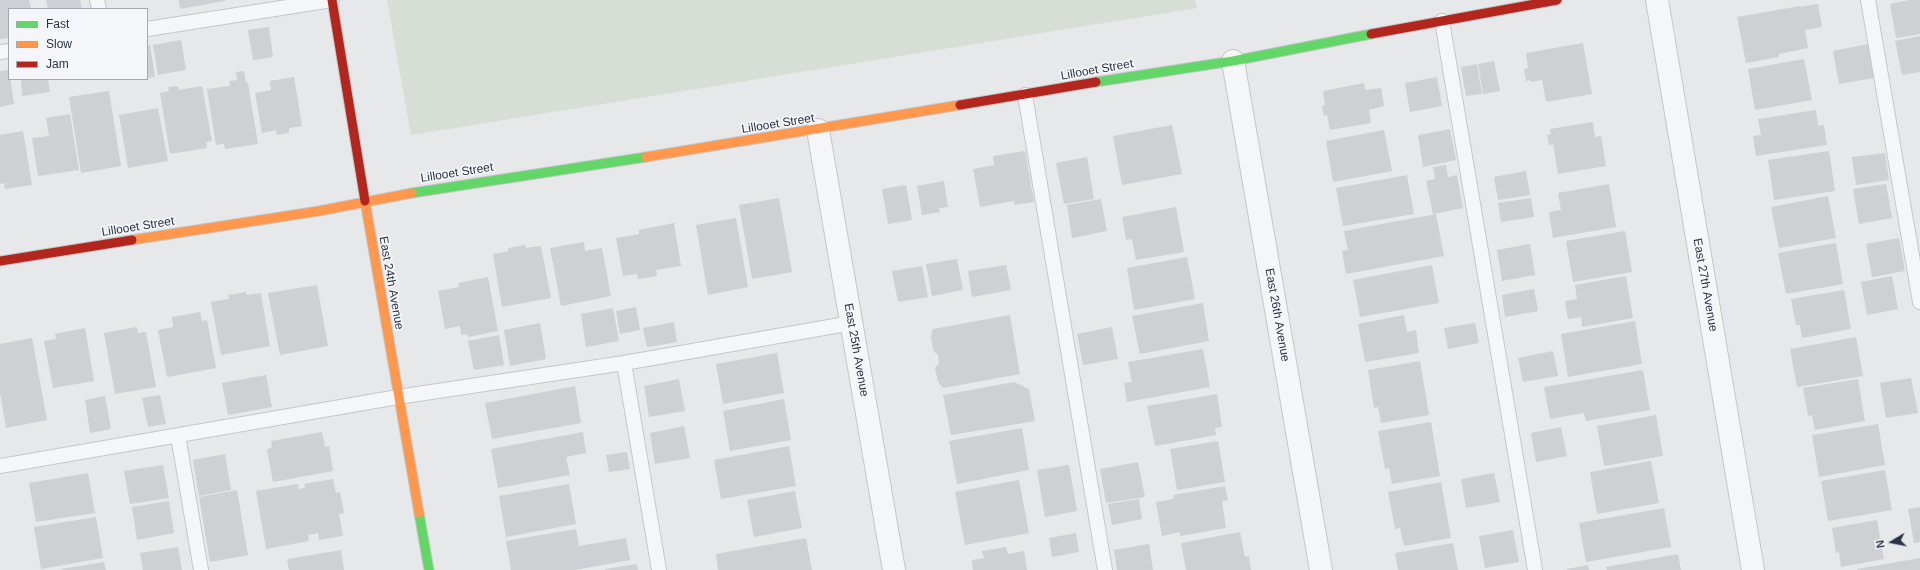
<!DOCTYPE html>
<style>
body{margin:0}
#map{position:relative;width:1920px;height:570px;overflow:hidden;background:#e6e8ea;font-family:Helvetica,sans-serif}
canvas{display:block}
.legend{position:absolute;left:8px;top:8px;width:140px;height:72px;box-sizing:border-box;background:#f4f6f9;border:1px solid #a4a8b1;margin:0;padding:5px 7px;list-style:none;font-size:12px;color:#2b3445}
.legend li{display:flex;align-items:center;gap:8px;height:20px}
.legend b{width:20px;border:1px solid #a4a8b1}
.north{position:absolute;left:1872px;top:522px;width:40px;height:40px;-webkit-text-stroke:3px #f4f6f9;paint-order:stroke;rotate:260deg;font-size:11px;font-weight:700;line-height:16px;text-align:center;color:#2b3445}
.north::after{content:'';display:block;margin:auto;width:14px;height:18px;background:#2b3445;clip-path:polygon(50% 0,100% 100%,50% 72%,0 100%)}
</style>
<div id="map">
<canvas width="1920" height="570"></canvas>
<ul class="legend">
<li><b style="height:5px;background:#63d668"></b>Fast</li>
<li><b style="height:5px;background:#ff974d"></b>Slow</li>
<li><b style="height:5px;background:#b3261e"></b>Jam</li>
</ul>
<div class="north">N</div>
</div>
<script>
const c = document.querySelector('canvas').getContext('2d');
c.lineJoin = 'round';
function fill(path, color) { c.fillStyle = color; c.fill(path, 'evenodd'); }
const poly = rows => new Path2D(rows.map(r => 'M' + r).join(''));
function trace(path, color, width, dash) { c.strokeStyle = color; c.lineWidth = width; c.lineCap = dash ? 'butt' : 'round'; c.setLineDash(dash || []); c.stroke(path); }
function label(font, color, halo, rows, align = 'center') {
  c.font = font + ' Helvetica,sans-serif'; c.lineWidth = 3.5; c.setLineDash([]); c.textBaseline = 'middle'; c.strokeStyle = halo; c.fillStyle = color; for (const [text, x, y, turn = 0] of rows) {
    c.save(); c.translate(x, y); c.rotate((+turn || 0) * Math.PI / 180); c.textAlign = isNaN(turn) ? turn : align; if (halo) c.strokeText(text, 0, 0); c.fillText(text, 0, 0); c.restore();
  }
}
const green = poly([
 [387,0,1195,0,1197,8,411,135]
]);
const building = poly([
 [0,0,29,0,31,9,9,9,9,38,0,39],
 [46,0,80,0,82,9,48,9],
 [179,0,225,0,225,1,180,9],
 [1909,0,1920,0,1920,34,1896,38,1890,4],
 [1818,4,1822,27,1805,30,1808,48,1779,54,1779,57,1746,63,1737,17,1800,6,1800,7],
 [269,27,273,57,253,60,248,30],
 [1920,36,1920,72,1902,75,1895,41],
 [181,40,186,70,158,75,153,45],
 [1583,43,1592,94,1546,102,1542,80,1531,82,1530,80,1526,81,1524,69,1528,68,1526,53],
 [1868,44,1874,78,1839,84,1833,51],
 [150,45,155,77,147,78,147,46],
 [1804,59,1812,100,1755,110,1748,69],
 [1494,61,1500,91,1483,94,1478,64],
 [1477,64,1482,94,1466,96,1461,67],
 [9,70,14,104,0,107,0,71],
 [244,71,246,83,248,83,258,144,225,149,224,144,216,145,207,89,230,86,229,81,237,80,236,72],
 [294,77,302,126,289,128,289,133,277,135,276,130,262,133,255,93,271,90,270,81],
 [1437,77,1442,106,1410,112,1405,83],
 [21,79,48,79,50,92,22,96],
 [1364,83,1365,90,1381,88,1384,106,1369,110,1371,123,1330,130,1327,115,1324,116,1322,106,1325,105,1323,91],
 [178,86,179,90,202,86,212,141,206,142,207,148,170,154,160,93,169,91,168,87],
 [109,91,121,166,81,173,69,97],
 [158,108,168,161,128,168,119,115],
 [1816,110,1818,126,1824,125,1827,145,1756,156,1753,136,1761,135,1758,119],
 [70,114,79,170,38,176,32,138,49,136,46,118],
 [1593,122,1595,137,1601,136,1606,166,1558,174,1553,144,1549,145,1547,135,1551,134,1550,129],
 [1172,125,1182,174,1122,185,1113,136],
 [1450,129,1456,160,1423,167,1418,135],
 [1384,130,1392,171,1333,182,1326,141],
 [23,131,32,185,5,189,4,183,0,184,0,135],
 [1025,151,1034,202,1014,205,1014,201,980,207,973,169,994,165,993,156],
 [1829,151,1835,191,1774,200,1768,160],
 [1885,153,1889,180,1856,185,1852,157],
 [1087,157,1094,199,1064,204,1056,163],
 [1446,165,1448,177,1457,175,1463,208,1433,214,1426,181,1435,179,1433,167],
 [1526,171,1530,195,1498,200,1494,177],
 [1407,175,1414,214,1343,226,1336,188],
 [944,181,948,207,939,208,940,212,922,215,917,186],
 [1609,184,1616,227,1553,238,1549,212,1561,210,1558,193],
 [1886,184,1892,218,1859,224,1853,189],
 [906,185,912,220,888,224,882,189],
 [1828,196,1836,238,1779,248,1771,207],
 [779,198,792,272,752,279,739,205],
 [1531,198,1534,217,1501,222,1498,203],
 [1101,199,1107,231,1072,238,1067,205],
 [1176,207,1184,252,1136,260,1132,239,1126,240,1122,217],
 [1436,214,1444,256,1346,274,1342,251,1348,250,1344,231],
 [736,218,748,287,708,295,696,225],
 [674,223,681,266,656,270,657,276,638,279,637,274,623,276,616,238,639,234,639,230],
 [1625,231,1632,272,1573,282,1566,241],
 [1899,238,1905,271,1872,277,1866,244],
 [584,242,585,251,602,248,611,296,561,306,550,248],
 [1836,243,1843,284,1786,294,1778,253],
 [1530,244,1535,275,1502,281,1497,250],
 [526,245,526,248,541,246,551,298,502,307,493,254,509,251,508,248],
 [1187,257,1195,299,1134,310,1127,268],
 [957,259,963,290,932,296,926,264],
 [1006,265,1011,290,972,297,968,271],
 [1432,265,1439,303,1360,317,1353,280],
 [922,266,928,297,898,302,892,271],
 [1626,276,1633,318,1582,327,1581,317,1568,319,1565,301,1577,299,1575,285],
 [1892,276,1898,309,1867,315,1861,282],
 [488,277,498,331,468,337,467,334,461,335,460,326,445,329,438,291,459,287,458,283],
 [317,285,328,346,280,355,268,293],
 [1534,289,1538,311,1505,317,1502,295],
 [1844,290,1851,329,1802,338,1800,325,1796,325,1791,299],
 [246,292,247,295,261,293,270,346,221,355,211,302,229,299,228,295],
 [1203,303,1209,341,1140,354,1132,316],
 [636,307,640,330,620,334,616,311],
 [613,308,619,341,586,347,581,314],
 [200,312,202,321,207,320,216,368,167,377,158,330,173,327,172,317],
 [1010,315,1020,374,943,388,938,382,935,368,939,363,938,355,933,350,931,336,933,329],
 [1404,315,1407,332,1416,330,1419,353,1365,362,1358,324],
 [1635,321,1642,364,1568,377,1561,334],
 [674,322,677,342,647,347,643,328],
 [540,323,546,359,510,366,504,330],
 [1475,323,1479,343,1448,349,1444,328],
 [137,327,138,333,146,332,156,387,115,394,104,333],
 [1112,327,1118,359,1083,365,1077,334],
 [85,328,94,381,53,388,44,341,56,339,55,334],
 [499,335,504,365,474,370,468,341],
 [1856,337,1863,376,1797,387,1790,349],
 [32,338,47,420,6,428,0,393,0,344],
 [1203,349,1210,387,1127,402,1124,383,1132,382,1128,362],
 [1553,351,1558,376,1523,382,1518,358],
 [777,353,784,393,723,404,716,364],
 [1420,361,1429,415,1381,423,1378,407,1374,408,1368,370],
 [1643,370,1650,410,1586,421,1584,413,1550,419,1544,387],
 [266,375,272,407,228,415,222,383],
 [1911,378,1918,413,1886,418,1880,383],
 [679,379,685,411,649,417,644,386],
 [1858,379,1865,421,1815,430,1812,415,1808,416,1803,388],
 [1014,382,1029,389,1035,421,951,435,943,395],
 [575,386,581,423,492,439,485,403],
 [1217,394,1222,427,1215,428,1216,435,1155,446,1147,406],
 [160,395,166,424,148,427,142,398],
 [105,396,111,429,90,433,85,400],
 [784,399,791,440,730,451,723,411],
 [1656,415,1663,456,1604,466,1597,426],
 [1431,422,1440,476,1392,484,1389,468,1385,469,1378,431],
 [1878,424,1885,465,1819,477,1812,435],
 [684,426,690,458,655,464,650,433],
 [1561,427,1567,456,1536,462,1531,433],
 [1022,428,1029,470,957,484,949,441],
 [322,432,325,447,329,446,333,471,273,482,267,449,272,448,271,441],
 [583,432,586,453,566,457,570,475,498,488,491,449],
 [1218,441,1225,482,1177,490,1170,449],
 [789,446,796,486,721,499,714,460],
 [627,452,630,469,609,472,606,455],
 [225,454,231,490,199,496,193,460],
 [1651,461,1659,503,1597,514,1590,472],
 [1138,462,1145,497,1106,503,1100,469],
 [163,465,169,498,130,504,124,471],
 [1069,465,1077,511,1045,517,1037,470],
 [1885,470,1892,510,1828,521,1821,481],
 [88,473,95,513,36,522,29,483],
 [1494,473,1500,502,1466,508,1461,479],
 [333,479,336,493,340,492,344,513,339,514,343,536,319,540,318,533,308,535,309,541,266,549,256,491,298,484,299,489,305,488,304,484],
 [1019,480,1029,533,965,545,955,492],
 [1441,482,1451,538,1404,546,1400,528,1395,529,1388,492],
 [569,484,576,524,506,537,499,496],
 [1225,486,1228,500,1222,501,1226,528,1180,536,1180,532,1162,536,1156,502,1174,499,1173,495],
 [237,490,248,555,210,562,199,497],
 [795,491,802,528,754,537,747,500],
 [1139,499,1142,519,1112,525,1108,504],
 [169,501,174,533,137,540,132,507],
 [1920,507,1920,542,1914,543,1908,509],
 [1664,508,1671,547,1586,562,1579,523],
 [96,517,103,558,41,569,34,527],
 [1877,520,1884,559,1841,567,1839,552,1836,553,1832,528],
 [576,529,579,546,626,538,630,560,575,570,511,570,506,541],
 [1513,530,1519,562,1485,568,1479,536],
 [1240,532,1245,557,1249,556,1251,570,1186,570,1181,543],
 [1076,533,1079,552,1052,557,1049,538],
 [806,538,812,570,718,570,716,554],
 [1453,543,1458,570,1398,570,1395,553],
 [1149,544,1153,570,1117,570,1114,550],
 [178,547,182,570,143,570,140,553],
 [1006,547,1008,554,1024,551,1027,570,973,570,972,560,984,558,982,551],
 [341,550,344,570,289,570,287,559],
 [1678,554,1681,570,1607,570,1606,567],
 [1920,558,1920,570,1857,570,1857,569],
 [104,562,106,570,62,570,62,569],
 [637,564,638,570,605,570,605,569],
 [1588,565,1589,570,1567,570,1567,569]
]);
const lane = poly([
 [97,0,99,9],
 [1868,0,1920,302],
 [1442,21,1535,570],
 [147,29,332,0],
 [0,52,9,51],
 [1025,95,1105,570],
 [624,363,659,570],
 [178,436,201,570],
 [0,466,398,397,624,363,852,323]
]);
const street = poly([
 [1657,0,1753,570],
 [1233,61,1321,570],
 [818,130,894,570]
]);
const fast = poly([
 [1096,82,1233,61,1371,34],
 [412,193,646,157],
 [419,513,429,570]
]);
const slow = poly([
 [646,157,960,105],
 [365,201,419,513],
 [132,240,319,211,412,193]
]);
const jam = poly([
 [332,0,365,201],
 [1371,34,1557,0],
 [960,105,1096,82],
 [0,261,132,240]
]);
const streetNames = [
 ["Lillooet Street",1097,70,-10],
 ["Lillooet Street",778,124,-9],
 ["Lillooet Street",457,173,-9],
 ["Lillooet Street",138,227,-9],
 ["East 24th Avenue",391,283,80],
 ["East 27th Avenue",1705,285,80],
 ["East 26th Avenue",1277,315,80],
 ["East 25th Avenue",856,350,80]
];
fill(green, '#d6ded6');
fill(building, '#ced0d3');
trace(lane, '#c4c6c8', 16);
trace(street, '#c4c6c8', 24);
trace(fast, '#c4c6c8', 11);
trace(slow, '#c4c6c8', 11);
trace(jam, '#c4c6c8', 11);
trace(lane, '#f5f6f7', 14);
trace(street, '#f5f6f7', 22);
trace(fast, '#63d668', 9);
trace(slow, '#ff974d', 9);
trace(jam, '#b3261e', 9);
label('12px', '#2b3445', '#f4f6f9', streetNames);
</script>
